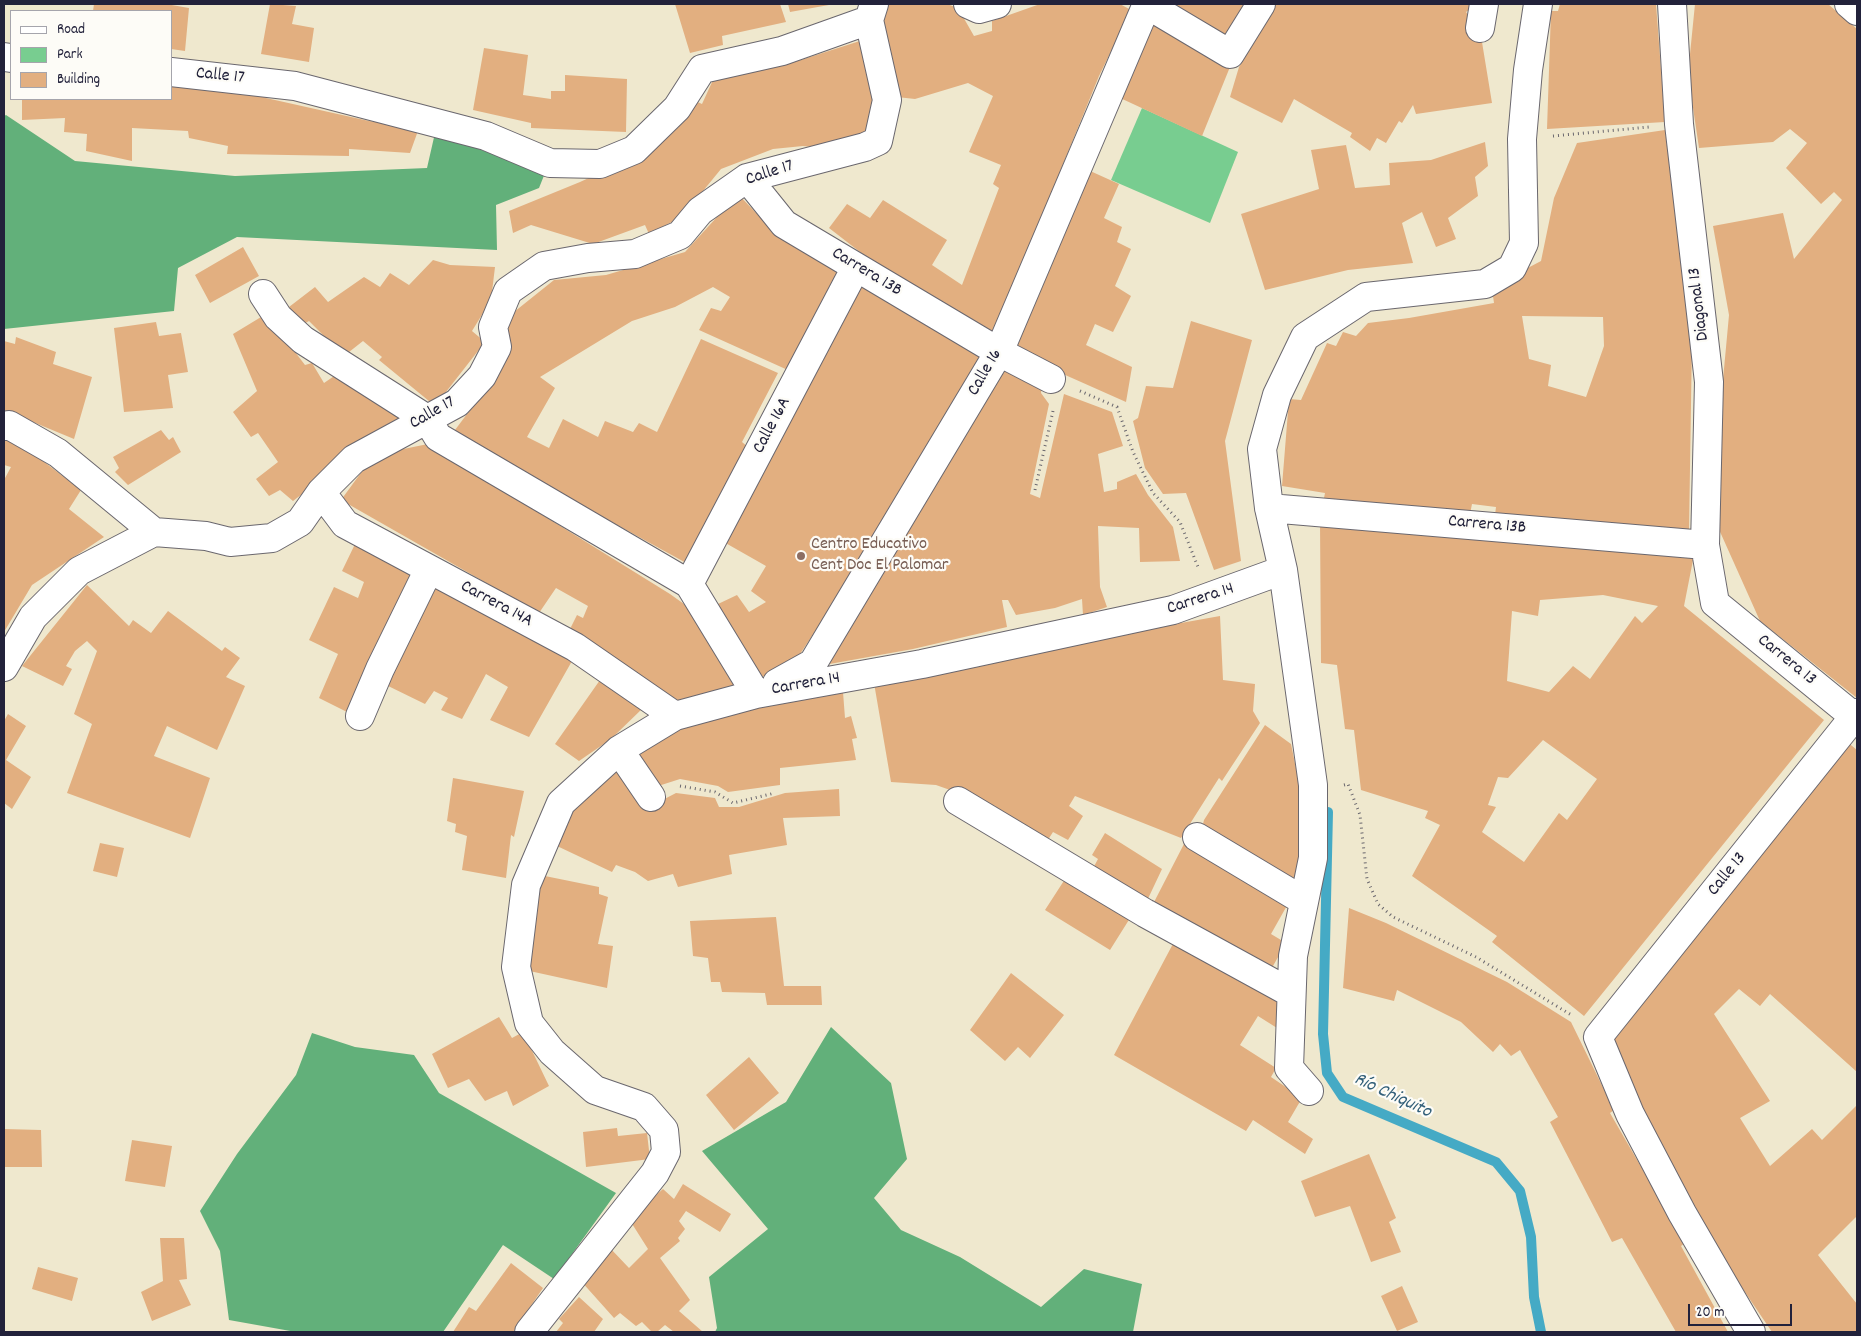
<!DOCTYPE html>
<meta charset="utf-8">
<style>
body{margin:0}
#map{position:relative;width:1861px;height:1336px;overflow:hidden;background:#efe8ce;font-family:Dekko,sans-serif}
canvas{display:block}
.frame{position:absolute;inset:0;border:5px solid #22223b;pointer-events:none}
.legend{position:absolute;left:10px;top:10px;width:162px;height:90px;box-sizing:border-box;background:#fdfcf7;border:1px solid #a5a5ac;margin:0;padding:6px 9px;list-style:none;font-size:15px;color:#22223b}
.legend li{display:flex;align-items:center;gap:10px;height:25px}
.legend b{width:25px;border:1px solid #a5a5ac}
.scale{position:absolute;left:1688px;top:1304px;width:104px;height:22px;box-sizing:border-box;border:2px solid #22223b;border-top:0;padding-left:6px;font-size:15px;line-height:18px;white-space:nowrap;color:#22223b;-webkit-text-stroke:4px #fdfcf7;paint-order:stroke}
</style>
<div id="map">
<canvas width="1861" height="1336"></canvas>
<div class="frame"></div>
<ul class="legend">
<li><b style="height:6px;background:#fff"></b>Road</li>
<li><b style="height:14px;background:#78cd90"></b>Park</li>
<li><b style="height:14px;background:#e2af80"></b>Building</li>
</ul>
<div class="scale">20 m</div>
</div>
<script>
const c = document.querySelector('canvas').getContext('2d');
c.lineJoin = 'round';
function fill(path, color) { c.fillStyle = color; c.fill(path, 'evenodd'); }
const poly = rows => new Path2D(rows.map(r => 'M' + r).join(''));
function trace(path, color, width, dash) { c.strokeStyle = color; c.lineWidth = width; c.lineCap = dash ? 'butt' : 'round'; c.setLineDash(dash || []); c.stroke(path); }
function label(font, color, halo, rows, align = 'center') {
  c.font = font + ' Dekko,sans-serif'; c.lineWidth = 4.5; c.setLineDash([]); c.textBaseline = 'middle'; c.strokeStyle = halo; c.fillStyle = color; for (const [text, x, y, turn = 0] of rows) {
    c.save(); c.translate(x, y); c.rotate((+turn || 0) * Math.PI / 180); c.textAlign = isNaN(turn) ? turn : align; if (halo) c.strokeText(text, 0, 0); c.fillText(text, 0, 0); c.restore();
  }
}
const green = poly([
 [1142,108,1238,152,1210,223,1111,180]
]);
const forest = poly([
 [6,115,75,161,235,176,427,168,435,133,545,173,539,188,496,205,497,250,237,237,178,268,174,311,4,329,4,116],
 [831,1027,891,1083,907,1159,874,1198,901,1230,960,1257,1041,1307,1084,1269,1142,1284,1133,1332,715,1332,717,1328,709,1277,768,1229,702,1151,786,1102],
 [312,1033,355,1047,414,1055,439,1093,616,1193,554,1279,503,1245,443,1332,296,1332,229,1320,220,1251,200,1211,237,1154,296,1075]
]);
const stream = poly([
 [1328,812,1323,1034,1327,1073,1343,1097,1496,1162,1520,1191,1531,1237,1534,1297,1541,1332]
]);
const building = poly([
 [94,4,166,4,189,8,185,51,171,49,171,11,93,11],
 [270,4,296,6,292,24,314,28,309,62,261,54],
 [675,4,780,4,786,22,722,36,723,45,690,53],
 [788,4,829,4,829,5,790,12],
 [886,4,947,4,958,8,974,36,992,31,992,21,1040,4,1120,4,1131,10,1099,76,1013,287,989,340,873,262,829,228,847,204,870,218,883,200,947,240,932,265,962,285,999,188,993,184,1001,165,969,152,993,96,968,83,915,99,897,97,883,17],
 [1165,4,1245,4,1222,39],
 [1276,4,1478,4,1466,12,1481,36,1492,103,1416,114,1413,105,1402,123,1399,121,1386,143,1377,138,1370,151,1350,137,1352,133,1294,99,1282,123,1230,97,1239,67],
 [1560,4,1656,4,1665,122,1547,129,1551,11,1558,11],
 [1695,4,1828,4,1857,29,1857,698,1760,621,1717,525,1720,412,1729,315,1713,226,1783,213,1794,259,1842,200,1834,192,1821,204,1786,168,1807,143,1790,129,1773,142,1699,148,1688,74],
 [1150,21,1232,62,1202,136,1118,97],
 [863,40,873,72,872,128,843,144,822,148,803,146,773,149,721,169,694,202,684,208,687,214,649,234,645,225,593,244,531,225,513,233,509,211,580,182,654,148,667,138,671,126,678,128,689,98,702,104,713,80,773,62,785,65],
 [484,48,528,55,523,95,551,99,551,91,565,91,565,75,627,79,626,132,531,128,531,123,473,110],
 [171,85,267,90,266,98,369,121,419,128,410,153,349,149,349,156,227,154,228,146,189,138,188,131,132,128,132,161,86,151,87,134,64,132,65,118,22,120,22,99,171,99],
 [1665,130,1692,341,1689,532,1495,515,1496,507,1472,504,1470,514,1324,498,1325,493,1282,486,1289,399,1301,400,1327,343,1336,346,1343,332,1356,336,1368,323,1409,318,1494,303,1493,296,1524,270,1541,261,1554,198,1577,143],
 [1522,316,1603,317,1604,346,1586,397,1548,386,1551,365,1529,359],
 [1485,142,1488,166,1475,177,1478,196,1448,218,1456,239,1436,247,1422,212,1402,223,1413,263,1348,270,1265,290,1241,214,1319,189,1311,150,1346,145,1355,188,1390,185,1389,163,1431,160],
 [1088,170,1119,184,1104,218,1122,227,1117,242,1131,249,1115,286,1131,296,1113,332,1095,324,1086,345,1132,367,1126,402,1009,350],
 [738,194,777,235,844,269,790,371,699,330,711,308,721,311,730,297,713,287,675,307,632,321,540,377,555,388,527,437,549,448,563,419,598,437,605,421,633,432,639,423,657,432,701,339,778,373,742,442,749,448,688,564,452,434,506,362,509,316,554,280,606,275,685,252],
 [243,247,259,276,210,303,195,275],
 [433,260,450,265,495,267,491,300,472,331,485,342,435,406,379,360,382,357,363,341,344,356,309,321,302,325,289,307,315,287,328,302,364,277,380,287,390,273,409,285],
 [858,279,984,357,868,552,798,657,759,679,742,655,747,652,718,604,737,595,749,612,766,602,751,591,766,566,722,541],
 [266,314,305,365,312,363,324,383,340,372,368,398,401,418,293,501,280,490,269,496,256,479,278,462,258,433,251,437,233,412,257,391,233,334],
 [1191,321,1252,340,1225,441,1241,561,1214,570,1186,493,1163,494,1145,468,1133,421,1138,418,1146,386,1173,388],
 [156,322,159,336,181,333,188,372,168,375,173,408,124,412,114,328],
 [16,337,56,352,53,364,92,377,74,439,4,410,4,341,15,344],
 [998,366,1042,384,1041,393,1049,404,1030,494,1040,498,1064,394,1112,412,1123,446,1098,454,1104,492,1117,489,1117,482,1136,474,1148,495,1173,527,1180,561,1140,562,1139,528,1098,526,1100,587,1107,607,1083,615,1082,599,1055,608,1016,615,1008,600,1002,600,1007,627,913,649,824,665,851,627],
 [161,430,169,440,173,437,181,452,128,485,115,472,119,468,113,457],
 [4,440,22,445,81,490,69,509,104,537,32,585,4,632,4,480,11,467,4,465],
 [428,444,670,594,691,609,741,684,679,707,569,631,577,615,583,618,588,606,556,588,539,613,341,500,374,455],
 [1320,522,1694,555,1684,606,1824,720,1584,1016,1492,942,1497,936,1412,876,1440,825,1425,818,1428,811,1361,790,1354,730,1345,729,1337,665,1321,663],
 [1603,595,1658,606,1642,623,1635,616,1590,679,1573,666,1549,692,1507,681,1512,611,1538,616,1540,600],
 [1543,740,1597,779,1567,820,1559,813,1524,862,1482,832,1496,807,1488,805,1498,777,1508,778],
 [356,542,418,571,347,712,319,698,338,654,309,640,334,587,358,598,364,582,342,571],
 [434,581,572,661,529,737,490,720,508,687,486,674,462,719,441,710,448,698,434,691,425,704,382,683],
 [87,585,129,626,133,620,151,633,168,611,222,651,225,647,240,658,226,677,245,686,217,750,167,726,154,756,210,778,190,838,67,793,92,724,74,714,97,651,87,641,75,651,66,666,72,669,63,686,22,666],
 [1220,616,1223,680,1255,684,1253,711,1260,723,1222,781,1219,778,1181,838,1075,796,1069,806,1083,816,1068,840,1053,832,1044,846,1007,820,995,806,936,785,891,782,874,683,1179,617,1181,623],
 [600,680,644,707,611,739,579,761,555,744],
 [843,692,845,718,851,716,857,738,852,739,856,760,780,768,780,785,728,792,718,786,680,779,652,788,635,753,696,720,752,704],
 [8,714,26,726,6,760,31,777,12,809,4,803,4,721],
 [1265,725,1291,744,1306,817,1298,891,1201,832,1204,820],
 [1846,741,1857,750,1857,1072,1770,994,1760,1006,1739,989,1714,1014,1770,1101,1740,1118,1770,1166,1812,1129,1822,1140,1857,1105,1857,1216,1818,1255,1857,1304,1857,1332,1772,1332,1715,1248,1666,1156,1608,1039],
 [617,765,651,806,676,793,715,798,719,807,739,807,785,793,839,789,840,816,783,818,787,845,729,855,732,874,678,887,673,874,648,881,635,872,616,865,612,872,557,846,578,798],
 [453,778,524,791,514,837,511,835,506,878,462,870,467,836,455,832,456,824,447,821],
 [1105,833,1162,869,1145,905,1091,872,1098,859,1092,855],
 [1185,842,1289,902,1271,934,1286,943,1269,973,1152,906],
 [100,843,124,848,117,877,93,871],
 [540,875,599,887,599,894,608,897,598,944,613,946,607,988,525,970],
 [1067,876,1132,915,1110,950,1045,910],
 [1349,908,1386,923,1507,982,1571,1022,1614,1110,1610,1113,1685,1243,1681,1246,1728,1332,1676,1332,1622,1238,1612,1242,1550,1122,1558,1117,1520,1050,1511,1056,1500,1044,1493,1052,1461,1022,1397,990,1394,1001,1343,988],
 [776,917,784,986,821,986,822,1005,767,1005,765,993,722,992,720,982,711,982,708,958,693,956,690,921],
 [1175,940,1282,998,1277,1028,1258,1016,1240,1045,1276,1068,1271,1077,1302,1098,1288,1122,1313,1139,1305,1154,1253,1120,1246,1131,1114,1055],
 [1011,973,1064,1015,1030,1058,1018,1047,1005,1061,970,1030],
 [499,1017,512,1038,523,1032,549,1086,513,1106,507,1091,485,1101,469,1079,448,1088,432,1054],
 [749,1057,779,1093,734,1130,706,1095],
 [617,1128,618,1136,647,1133,650,1159,586,1167,583,1132],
 [4,1129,41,1130,42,1167,4,1167],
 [132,1140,172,1146,165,1187,125,1181],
 [1369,1154,1396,1218,1389,1222,1401,1252,1371,1262,1350,1206,1315,1217,1301,1181],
 [683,1184,731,1214,720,1232,686,1211,679,1221,685,1229,678,1238,680,1241,660,1258,690,1300,679,1311,703,1332,674,1332,665,1325,657,1332,652,1332,642,1322,636,1326,620,1313,614,1318,580,1280,610,1248,629,1268,648,1249,629,1219,663,1189,674,1199],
 [160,1238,184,1238,187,1279,179,1280,191,1305,152,1321,141,1292,163,1281],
 [511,1263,543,1288,513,1332,453,1332,469,1307,476,1311],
 [38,1267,78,1278,72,1301,32,1289],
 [1402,1286,1418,1322,1397,1331,1381,1296],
 [579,1297,603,1319,594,1332,556,1332,563,1323,559,1319]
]);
const path = poly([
 [1553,136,1649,127],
 [1080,391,1117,407,1133,452,1153,493,1180,522,1198,567],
 [1035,490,1053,411],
 [1344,785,1348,784,1360,815,1367,879,1378,904,1393,917,1476,957,1573,1016],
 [680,786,715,792,733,803,775,793]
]);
const street = poly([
 [968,4,979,9,997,4],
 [1146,4,1230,54,1261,4],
 [1672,4,1679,124,1709,382,1705,545,1715,603,1857,719],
 [1849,4,1857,11],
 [1480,28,1484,4],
 [4,57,11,58],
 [171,72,295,86,486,136,550,163,600,164,634,150,677,108,702,69,782,51,869,20],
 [747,178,784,224,999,352,1051,379],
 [263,294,278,317,303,340,427,419,438,437,689,584,756,694],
 [4,426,9,425,58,453,154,532,206,536,230,542,272,538,300,522,321,492,354,459,457,403,482,376,497,347,493,327,508,291,544,266,588,258,635,254,680,235,700,211,747,178,865,147,878,141,887,100,869,20,874,4],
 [321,492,345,524,575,647,675,716],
 [1269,508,1705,545],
 [689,584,856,267],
 [4,667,33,617,79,571,154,532],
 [777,683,813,663,999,352,1147,4],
 [360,716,380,669,429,569],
 [619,750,651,797],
 [958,801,1145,913,1291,993],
 [1197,837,1304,901],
 [1309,1091,1289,1068,1293,956,1313,858,1313,785,1283,570,1269,508,1262,449,1277,395,1305,337,1366,297,1485,284,1512,268,1524,243,1522,139,1528,70,1538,4],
 [529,1332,655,1173,666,1152,664,1130,644,1107,595,1090,552,1052,529,1023,516,967,526,885,561,803,619,750,675,716,756,694,922,664,1173,610,1283,570],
 [1751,1332,1682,1213,1630,1114,1598,1037,1857,713]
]);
const markers = [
 [801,556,5,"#8d6e63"]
];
const streetNames = [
 ["Calle 17",220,77,6],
 ["Calle 17",770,174,-18],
 ["Carrera 13B",866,273,31],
 ["Diagonal 13",1700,304,-97],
 ["Calle 16",986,373,-60],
 ["Calle 17",433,414,-30],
 ["Calle 16A",773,426,-62],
 ["Carrera 13B",1487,526,5],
 ["Carrera 14",1201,600,-18],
 ["Carrera 14A",496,605,28],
 ["Carrera 13",1786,661,39],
 ["Carrera 14",806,685,-10],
 ["Calle 13",1728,875,-51]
];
const educationNames = [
 ["Centro Educativo",811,546],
 ["Cent Doc El Palomar",811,567]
];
const waterNames = [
 ["Río Chiquito",1392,1097,25]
];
fill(green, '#78cd90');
fill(forest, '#62b07a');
trace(stream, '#45aac5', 10);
fill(building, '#e2af80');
trace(street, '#6a676e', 30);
trace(path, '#6a676e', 3, [1, 4]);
trace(street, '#fff', 28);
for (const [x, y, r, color] of markers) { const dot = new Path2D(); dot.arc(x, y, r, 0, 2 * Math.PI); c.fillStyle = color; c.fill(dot); trace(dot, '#fdfcf7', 2); }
label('18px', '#22223b', '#fdfcf7', streetNames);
label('18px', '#785e54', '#fdfcf7', educationNames, 'left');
label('italic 19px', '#325f79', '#fdfcf7', waterNames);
</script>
